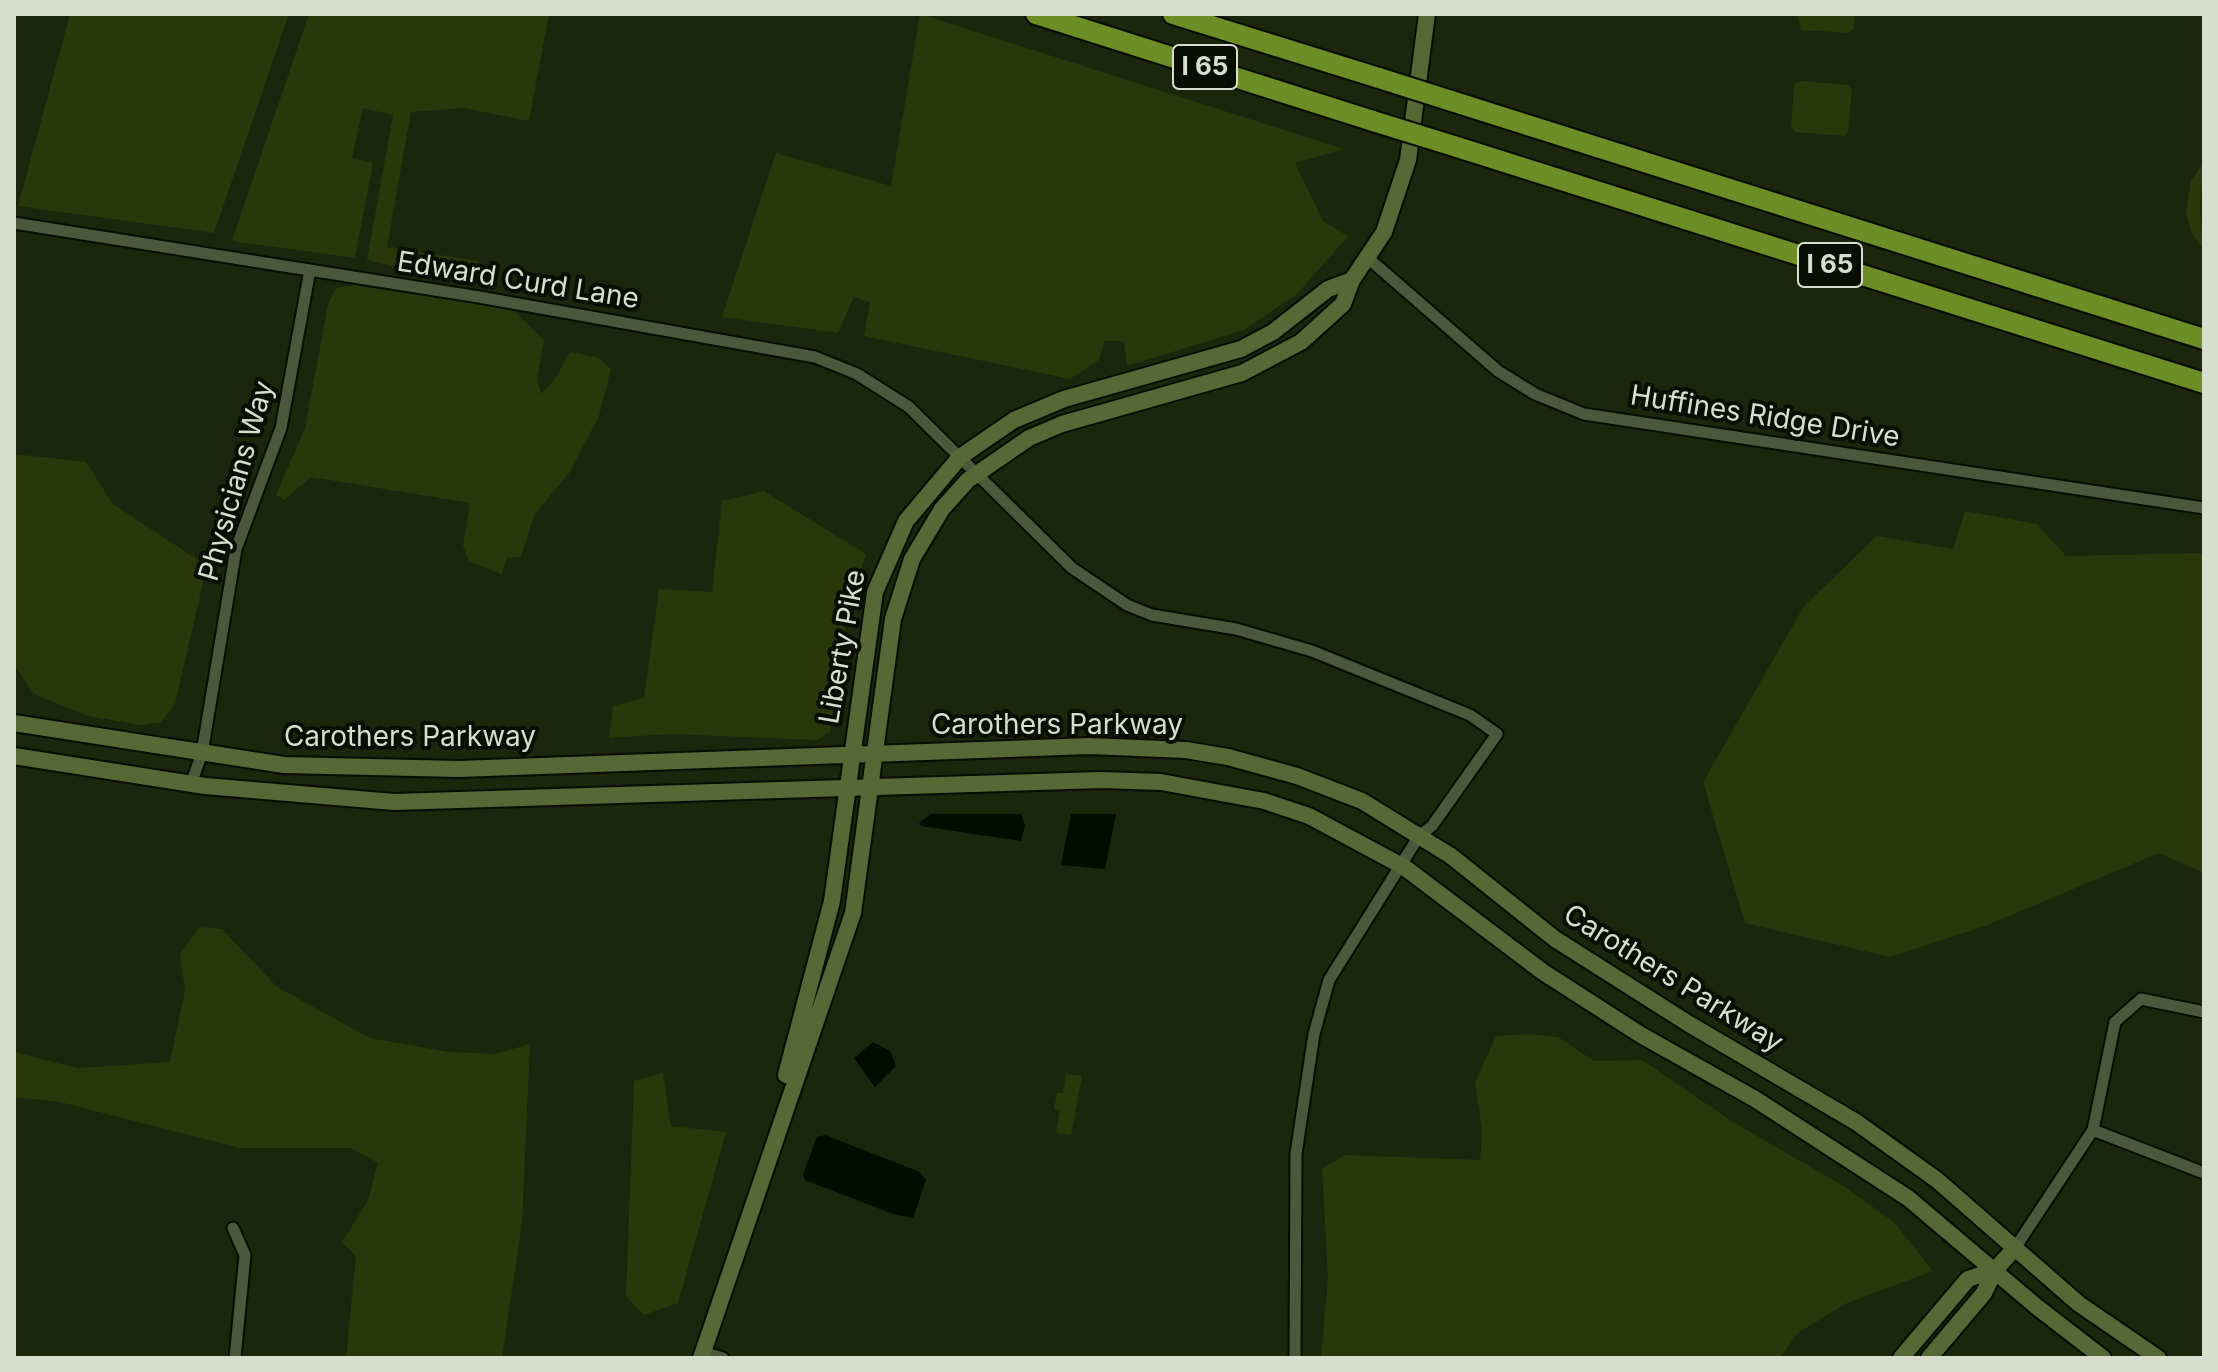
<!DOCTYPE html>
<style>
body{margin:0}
#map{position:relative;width:2218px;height:1372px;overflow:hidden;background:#1c260c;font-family:Inter,sans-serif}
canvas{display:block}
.frame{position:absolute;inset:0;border:16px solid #d7dece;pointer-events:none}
</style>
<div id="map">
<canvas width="2218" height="1372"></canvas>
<div class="frame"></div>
</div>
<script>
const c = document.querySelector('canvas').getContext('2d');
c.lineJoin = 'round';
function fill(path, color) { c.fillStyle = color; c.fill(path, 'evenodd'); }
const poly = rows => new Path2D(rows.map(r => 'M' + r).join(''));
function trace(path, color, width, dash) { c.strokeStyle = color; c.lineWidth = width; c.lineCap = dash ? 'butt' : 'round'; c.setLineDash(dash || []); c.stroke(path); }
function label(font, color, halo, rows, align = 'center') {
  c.font = font + ' Inter,sans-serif'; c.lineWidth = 8; c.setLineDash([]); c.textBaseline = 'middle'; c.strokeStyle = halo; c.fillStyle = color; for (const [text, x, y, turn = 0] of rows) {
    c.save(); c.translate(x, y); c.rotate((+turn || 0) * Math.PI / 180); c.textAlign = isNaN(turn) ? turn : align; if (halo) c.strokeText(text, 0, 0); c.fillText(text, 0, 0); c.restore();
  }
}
const green = poly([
 [70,14,289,14,214,233,18,206],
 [309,14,549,14,529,121,464,108,411,112,387,247,479,261,473,284,367,260,393,115,363,108,352,158,373,163,355,258,232,241],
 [920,14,1344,149,1295,163,1323,221,1348,236,1297,294,1244,330,1127,366,1124,341,1104,341,1099,360,1070,379,864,336,870,302,854,297,838,333,722,317,776,153,891,186],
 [1797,14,1855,14,1854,28,1849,33,1801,30],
 [1800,81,1848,85,1852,90,1848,132,1845,136,1795,132,1791,127,1794,85],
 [2204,162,2200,210,2204,250,2191,232,2186,212,2191,181],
 [354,285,512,308,544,341,537,379,541,394,555,379,570,352,599,358,611,369,599,416,570,472,534,515,521,557,507,558,502,574,469,561,463,546,470,503,311,477,284,500,276,495,305,428,328,304,336,288],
 [14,454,86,462,113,504,207,566,175,704,161,722,141,725,88,716,34,694,14,665],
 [764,491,866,554,851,597,841,649,830,732,817,740,670,734,609,738,613,706,644,698,659,589,712,592,722,501],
 [1965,511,2037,524,2066,556,2204,553,2204,873,2159,853,1985,926,1890,957,1745,923,1703,782,1804,606,1877,536,1953,549],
 [199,927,222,929,277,987,370,1038,449,1052,495,1054,530,1044,522,1224,502,1358,346,1358,356,1256,342,1242,368,1200,378,1163,351,1148,240,1148,60,1102,14,1097,14,1052,77,1068,170,1062,185,991,180,954],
 [1530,1034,1558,1037,1594,1061,1642,1060,1733,1122,1845,1187,1894,1222,1933,1271,1845,1304,1798,1333,1780,1358,1321,1358,1328,1278,1322,1169,1345,1155,1480,1160,1482,1131,1475,1083,1496,1036],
 [663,1073,671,1126,726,1132,678,1303,644,1315,626,1296,634,1081],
 [1066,1074,1082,1076,1071,1135,1056,1133,1060,1110,1054,1109,1057,1093,1063,1093]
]);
const water = poly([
 [931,814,1021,814,1025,825,1021,841,921,826,919,823],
 [1071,814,1116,814,1105,869,1061,865],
 [873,1042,890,1051,896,1066,875,1087,854,1058],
 [825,1135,920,1172,926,1180,913,1218,893,1214,805,1180,803,1174,817,1137]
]);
const street = poly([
 [14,223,479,297,815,357,857,374,909,407,1072,568,1127,605,1152,615,1236,629,1312,651,1470,715,1497,734,1432,826,1419,836,1329,980,1314,1034,1296,1154,1295,1358],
 [1368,258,1498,371,1535,394,1584,414,2204,508],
 [191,784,202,753,236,549,281,428,310,270],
 [2093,1130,2204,1173],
 [233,1228,245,1255,235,1358],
 [2015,1248,2093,1130,2115,1022,2141,999,2204,1012],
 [703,1352,723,1358]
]);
const secondary = poly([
 [14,723,284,765,459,769,1090,746,1186,750,1228,757,1297,776,1362,801,1451,856,1555,939,1689,1024,1856,1122,1937,1180,2079,1304,2158,1358],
 [14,756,205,786,394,802,1101,780,1161,782,1264,801,1309,816,1404,867,1543,972,1641,1035,1755,1099,1908,1198,2037,1307,2103,1358],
 [786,1075,832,901,875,592,906,521,960,457,1014,420,1064,399,1241,349,1273,332,1328,289,1352,280],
 [701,1358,853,913,893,619,912,559,942,509,968,480,1029,438,1062,424,1242,373,1301,342,1343,304,1352,280,1384,232,1408,160,1427,14],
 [1901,1358,1968,1279,1995,1270],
 [1929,1358,1984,1293,1995,1270,2015,1248]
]);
const highway = poly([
 [1036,14,1373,121],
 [1173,14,1379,78],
 [1461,104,2204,339],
 [1457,147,2204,383]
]);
const highwayBridge = poly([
 [1379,78,1461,104],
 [1373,121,1457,147]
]);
const shields = [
 [1205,67,64],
 [1830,265,64]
];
const shieldNames = [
 ["I 65",1205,67],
 ["I 65",1830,265]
];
const streetNames = [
 ["Edward Curd Lane",518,281,9],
 ["Huffines Ridge Drive",1765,417,9],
 ["Physicians Way",237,481,-74],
 ["Liberty Pike",843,647,-80],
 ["Carothers Parkway",1057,726],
 ["Carothers Parkway",410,738],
 ["Carothers Parkway",1673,979,32]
];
fill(green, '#29370a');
fill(water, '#040c00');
trace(street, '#070e00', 15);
trace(secondary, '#070e00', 20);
trace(highway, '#070e00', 24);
trace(street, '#4c573c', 11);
trace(secondary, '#566836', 16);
trace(highway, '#6d8e27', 20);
trace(highwayBridge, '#070e00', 24, []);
trace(highwayBridge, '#6d8e27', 20);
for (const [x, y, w] of shields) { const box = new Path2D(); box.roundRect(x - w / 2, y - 22, w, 44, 6); c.fillStyle = '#090d04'; c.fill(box); trace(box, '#d7dece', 2); }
label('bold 26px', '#d7dece', null, shieldNames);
label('28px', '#d7dece', '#090d04', streetNames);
</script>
